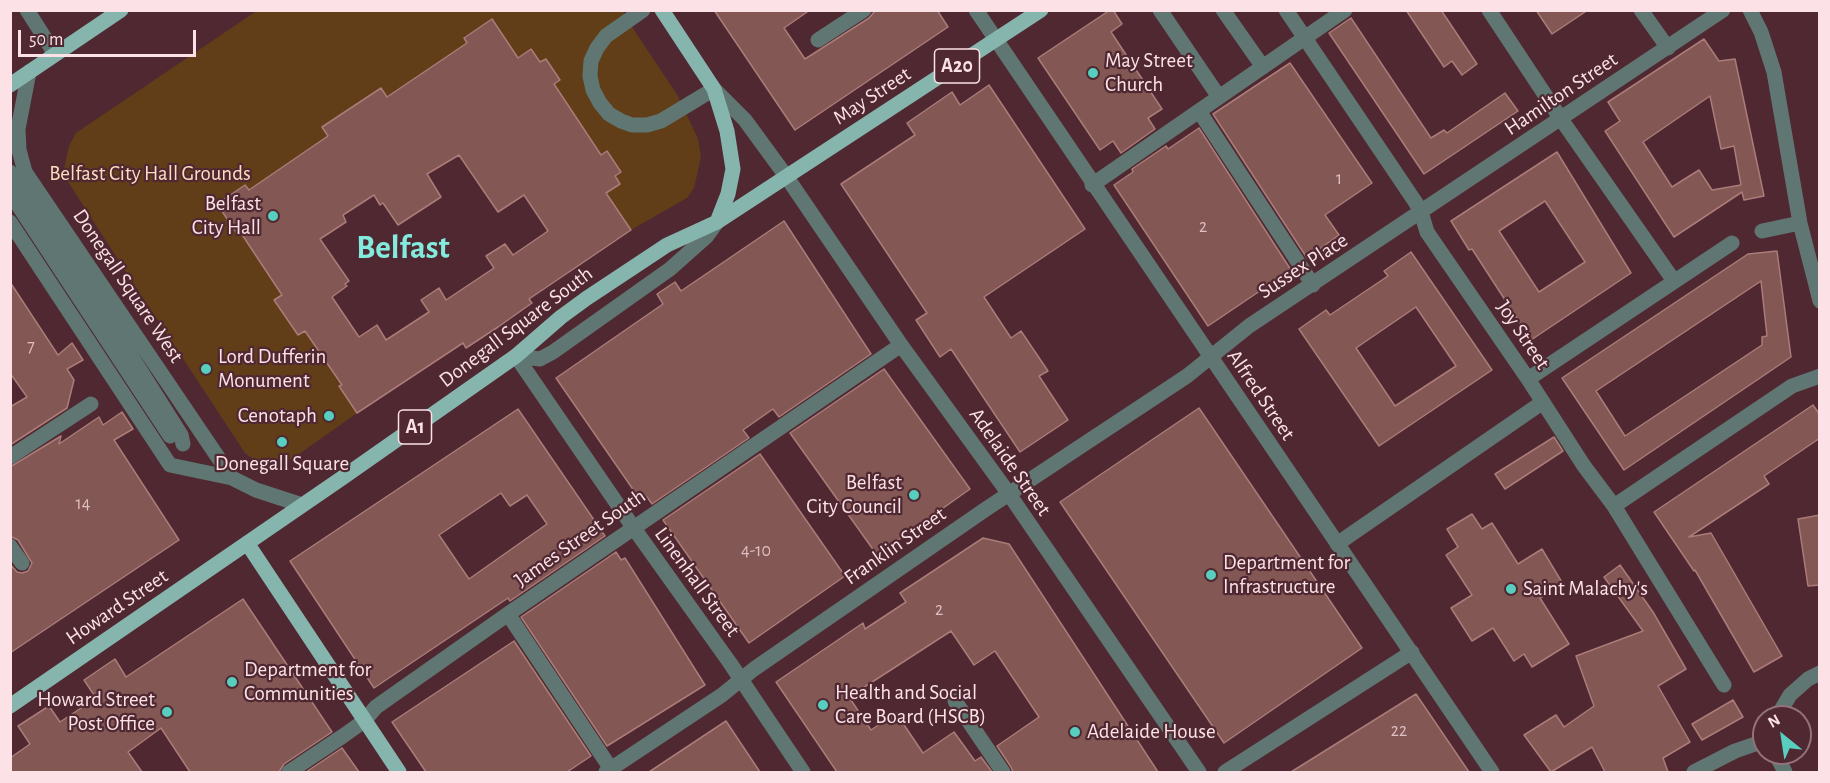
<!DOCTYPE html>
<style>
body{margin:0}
#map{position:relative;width:1830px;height:783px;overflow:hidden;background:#4f2832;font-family:"Alegreya Sans",sans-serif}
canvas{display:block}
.frame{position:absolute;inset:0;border:12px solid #fce2e7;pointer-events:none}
.north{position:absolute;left:1752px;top:705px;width:60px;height:60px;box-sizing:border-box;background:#4f2832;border:2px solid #94727a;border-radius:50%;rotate:330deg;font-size:16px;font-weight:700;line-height:24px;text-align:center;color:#fce2e7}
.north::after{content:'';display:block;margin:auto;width:21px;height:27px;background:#58cebf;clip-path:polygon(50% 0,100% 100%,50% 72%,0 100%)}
.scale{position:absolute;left:18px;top:30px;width:178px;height:27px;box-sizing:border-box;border:3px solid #fce2e7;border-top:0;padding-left:8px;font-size:18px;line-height:21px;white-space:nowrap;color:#fce2e7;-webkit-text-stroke:4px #4f2832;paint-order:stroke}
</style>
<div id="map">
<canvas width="1830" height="783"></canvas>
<div class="frame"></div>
<div class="north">N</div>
<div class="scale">50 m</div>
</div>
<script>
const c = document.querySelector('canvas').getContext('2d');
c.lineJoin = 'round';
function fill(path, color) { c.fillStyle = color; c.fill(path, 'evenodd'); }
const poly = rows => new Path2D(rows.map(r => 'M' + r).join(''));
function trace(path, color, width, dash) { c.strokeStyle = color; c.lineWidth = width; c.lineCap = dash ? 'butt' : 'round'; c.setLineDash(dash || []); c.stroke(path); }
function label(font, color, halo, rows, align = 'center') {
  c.font = font + ' "Alegreya Sans",sans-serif'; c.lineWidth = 4.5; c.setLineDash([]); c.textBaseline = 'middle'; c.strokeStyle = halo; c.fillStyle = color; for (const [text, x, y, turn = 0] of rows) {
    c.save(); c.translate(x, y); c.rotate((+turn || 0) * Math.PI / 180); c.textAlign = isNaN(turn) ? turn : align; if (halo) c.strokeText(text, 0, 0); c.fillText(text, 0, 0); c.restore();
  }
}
const green = poly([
 [258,10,623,11,632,27,678,96,698,139,701,157,694,188,687,198,631,230,613,203,611,204,605,194,620,183,577,118,532,50,515,60,492,19,464,37,467,43,387,97,380,88,322,127,328,136,249,190,245,185,217,204,235,231,239,230,282,295,274,300,298,335,305,331,342,385,340,386,357,413,292,459,274,463,256,461,245,453,115,255,67,180,64,169,69,146,76,133]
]);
const building = poly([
 [714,10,810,10,784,28,805,59,869,18,876,10,937,10,948,27,795,130,714,10],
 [1110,10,1113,10,1122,24,1111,32,1162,109,1148,118,1155,129,1121,153,1113,141,1100,150,1038,58,1110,10],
 [1406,10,1441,10,1477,64,1462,75,1452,61,1444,67,1406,10],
 [1536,10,1588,10,1552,34,1536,10],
 [1351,18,1431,138,1444,130,1447,133,1505,93,1518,111,1424,174,1329,33,1351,18],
 [492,19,518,58,531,49,540,62,546,59,560,80,554,84,601,155,607,151,621,172,615,176,620,184,606,193,631,230,529,299,532,303,498,327,466,348,463,343,357,413,339,386,342,385,305,331,298,335,274,300,282,295,239,230,236,232,217,204,245,185,249,190,328,136,322,127,381,88,387,97,467,43,464,38,492,19],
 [459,155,498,212,524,195,548,231,513,255,505,244,486,256,494,268,446,300,439,288,421,300,429,312,386,340,377,325,359,337,332,297,347,286,345,284,349,281,320,239,346,222,343,215,374,195,380,205,383,203,398,225,441,197,427,174,459,155],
 [1704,39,1719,61,1735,59,1764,196,1744,200,1742,192,1674,237,1605,131,1620,121,1608,102,1704,39],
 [1710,96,1721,149,1734,146,1741,185,1712,190,1699,170,1672,187,1643,142,1710,96],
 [1290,63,1372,183,1325,215,1339,235,1307,258,1213,114,1290,63],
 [989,85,1085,229,984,297,1011,338,1021,331,1048,371,1039,376,1068,420,1020,452,951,349,940,357,916,320,927,313,841,184,915,135,907,123,952,92,960,105,989,85],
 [1199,128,1291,270,1208,326,1114,185,1133,172,1132,169,1166,146,1168,149,1199,128],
 [1557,152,1631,273,1531,340,1472,249,1469,250,1451,221,1557,152],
 [1545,201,1585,262,1539,292,1499,231,1545,201],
 [784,221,871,354,779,417,773,409,743,430,749,438,652,504,647,497,641,501,556,378,663,304,657,294,675,282,681,291,784,221],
 [1777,251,1791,357,1624,470,1562,378,1748,254,1777,251],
 [1761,281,1767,336,1762,337,1762,345,1625,436,1596,391,1761,281],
 [1411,252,1492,370,1379,446,1299,329,1326,310,1330,315,1388,276,1384,271,1411,252],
 [1416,307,1456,366,1395,406,1356,348,1416,307],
 [10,282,58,355,72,343,83,360,67,369,74,380,67,408,10,445,10,407,27,397,10,373,10,282],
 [884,369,970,489,877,555,790,433,884,369],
 [1813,405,1820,415,1820,438,1764,476,1769,484,1689,537,1711,533,1782,656,1754,672,1695,570,1694,571,1654,512,1813,405],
 [1199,408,1362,648,1224,743,1060,502,1199,408],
 [518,409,605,536,510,601,508,598,374,688,290,561,518,409],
 [501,493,510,506,527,495,547,524,469,579,439,535,501,493],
 [122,412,133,429,114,440,179,540,10,653,10,564,17,572,22,573,28,571,32,563,18,540,10,536,10,467,61,436,59,444,99,417,103,425,122,412],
 [1554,437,1563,451,1505,489,1495,474,1554,437],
 [760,454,845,576,749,643,663,520,760,454],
 [1472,514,1482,529,1492,523,1518,564,1542,549,1563,584,1540,598,1569,644,1532,667,1524,654,1514,661,1493,628,1472,641,1451,608,1472,595,1446,555,1458,547,1447,529,1472,514],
 [1820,515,1820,585,1808,586,1798,519,1820,515],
 [983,538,1009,544,1158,772,1013,772,1011,767,997,746,1039,717,995,651,974,665,951,631,849,697,871,730,896,713,923,753,954,732,975,761,981,757,992,772,837,772,776,682,863,623,865,629,906,602,900,593,983,538],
 [616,552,621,560,625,558,705,685,607,746,521,617,616,552],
 [1620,565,1653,612,1686,669,1658,686,1690,742,1663,758,1668,772,1605,772,1592,747,1551,772,1524,735,1556,715,1564,727,1594,706,1576,656,1643,631,1604,577,1620,565],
 [243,599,332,732,284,764,279,772,190,772,161,728,128,752,142,772,10,772,10,758,30,744,18,726,49,706,60,722,96,698,84,680,115,659,126,677,243,599],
 [514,641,591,756,567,772,426,772,392,722,514,641],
 [1416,694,1469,772,1291,772,1416,694],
 [1733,700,1743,717,1702,740,1692,724,1733,700],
 [726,721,760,772,649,772,726,721],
 [342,748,359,772,306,772,342,748]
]);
const minor = poly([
 [27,10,55,54],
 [643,10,606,36,597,48,591,61,590,76,593,90,600,103,609,114,621,121,632,125,647,125,661,121,714,89,745,120,786,176,901,345,1009,494,1199,772],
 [976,10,1492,772],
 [1160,10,1219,97],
 [1223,10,1263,67],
 [1286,10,1416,203,1421,212,1427,232,1528,379,1584,466,1614,506,1724,685],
 [1489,10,1561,119,1674,281],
 [1641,10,1668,48],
 [1750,10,1761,32,1774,72,1800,223,1820,301],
 [818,40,864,10],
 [29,72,18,129,19,150,25,172,232,478],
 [1199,111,1313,285],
 [10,172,81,276,181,435,183,444],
 [1092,185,1345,10],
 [10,193,170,436],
 [10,222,170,465,232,478,256,490,302,505],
 [1762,231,1800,223],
 [516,356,633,527,730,663,803,772],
 [516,356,540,359,553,352,670,269,706,237,717,222],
 [1528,379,1732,243],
 [10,457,91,404],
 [1614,506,1792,386,1820,376],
 [1337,544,1543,402],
 [10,546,22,563],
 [508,614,611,769],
 [955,701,1003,772],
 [1777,717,1790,695,1808,679,1820,673],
 [1775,753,1785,772],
 [289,772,343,736,364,721,376,707,508,614,901,345],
 [606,772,722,695,754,669,986,509,1187,376,1249,326,1723,10],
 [1225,772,1412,652],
 [1694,772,1735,751,1764,741]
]);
const major = poly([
 [662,10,714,89,727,131,733,169,728,194,717,222],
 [10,85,121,10],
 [247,543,399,772],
 [10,706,342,478,516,356,561,317,587,298,667,245,717,222,1041,10]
]);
const markers = [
 [1093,73,6,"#58cebf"],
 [273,216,6,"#58cebf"],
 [206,369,6,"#58cebf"],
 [329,416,6,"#58cebf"],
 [282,442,6,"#58cebf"],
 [914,495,6,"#58cebf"],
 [1211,575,6,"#58cebf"],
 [1511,589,6,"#58cebf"],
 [232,682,6,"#58cebf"],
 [823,705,6,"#58cebf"],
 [167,712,6,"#58cebf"],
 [1075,732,6,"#58cebf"]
];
const numberNames = [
 ["1",1339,179],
 ["2",1203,227],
 ["7",31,347],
 ["14",83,504],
 ["4-10",756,551],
 ["2",939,610],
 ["22",1399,731]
];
const shields = [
 [957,66,45],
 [415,427,33]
];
const shieldNames = [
 ["A20",957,66],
 ["A1",415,427]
];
const poiNames = [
 ["May Street",1105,61],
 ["Church",1105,85],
 ["Belfast",261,204,"right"],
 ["City Hall",261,228,"right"],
 ["Lord Dufferin",218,357],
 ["Monument",218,381],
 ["Cenotaph",317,416,"right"],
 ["Donegall Square",282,464,"center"],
 ["Belfast",902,483,"right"],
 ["City Council",902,507,"right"],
 ["Department for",1223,563],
 ["Infrastructure",1223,587],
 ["Saint Malachy's",1523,589],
 ["Department for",244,670],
 ["Communities",244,694],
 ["Health and Social",835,693],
 ["Care Board (HSCB)",835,717],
 ["Howard Street",155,700,"right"],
 ["Post Office",155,724,"right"],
 ["Adelaide House",1087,732]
];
const streetNames = [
 ["Hamilton Street",1561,94,-34],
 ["May Street",872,96,-33],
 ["Sussex Place",1303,266,-33],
 ["Donegall Square West",128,286,56],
 ["Donegall Square South",516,327,-37],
 ["Joy Street",1523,335,56],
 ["Alfred Street",1261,395,56],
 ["Adelaide Street",1010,462,55],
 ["James Street South",580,538,-35],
 ["Franklin Street",895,546,-35],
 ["Linenhall Street",697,582,54],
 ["Howard Street",117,607,-34]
];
const parkNames = [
 ["Belfast City Hall Grounds",150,174]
];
const townNames = [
 ["Belfast",403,248]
];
fill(green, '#623e18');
fill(building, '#835754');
trace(building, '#ab7c78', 1.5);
trace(minor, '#607672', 15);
trace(major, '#86b5ad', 15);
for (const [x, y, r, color] of markers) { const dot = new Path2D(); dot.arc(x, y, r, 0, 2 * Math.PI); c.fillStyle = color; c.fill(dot); trace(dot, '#4f2832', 2); }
label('18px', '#debfc2', null, numberNames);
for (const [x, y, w] of shields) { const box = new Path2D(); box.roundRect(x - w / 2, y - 17, w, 34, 4.5); c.fillStyle = '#4f2832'; c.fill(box); trace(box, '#fce2e7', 1.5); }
label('bold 20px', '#fce2e7', null, shieldNames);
label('21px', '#fce2e7', '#4f2832', poiNames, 'left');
label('21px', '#fce2e7', '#4f2832', streetNames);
label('21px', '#feddbf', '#4f2832', parkNames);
label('bold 33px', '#83ebdd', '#4f2832', townNames);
</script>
